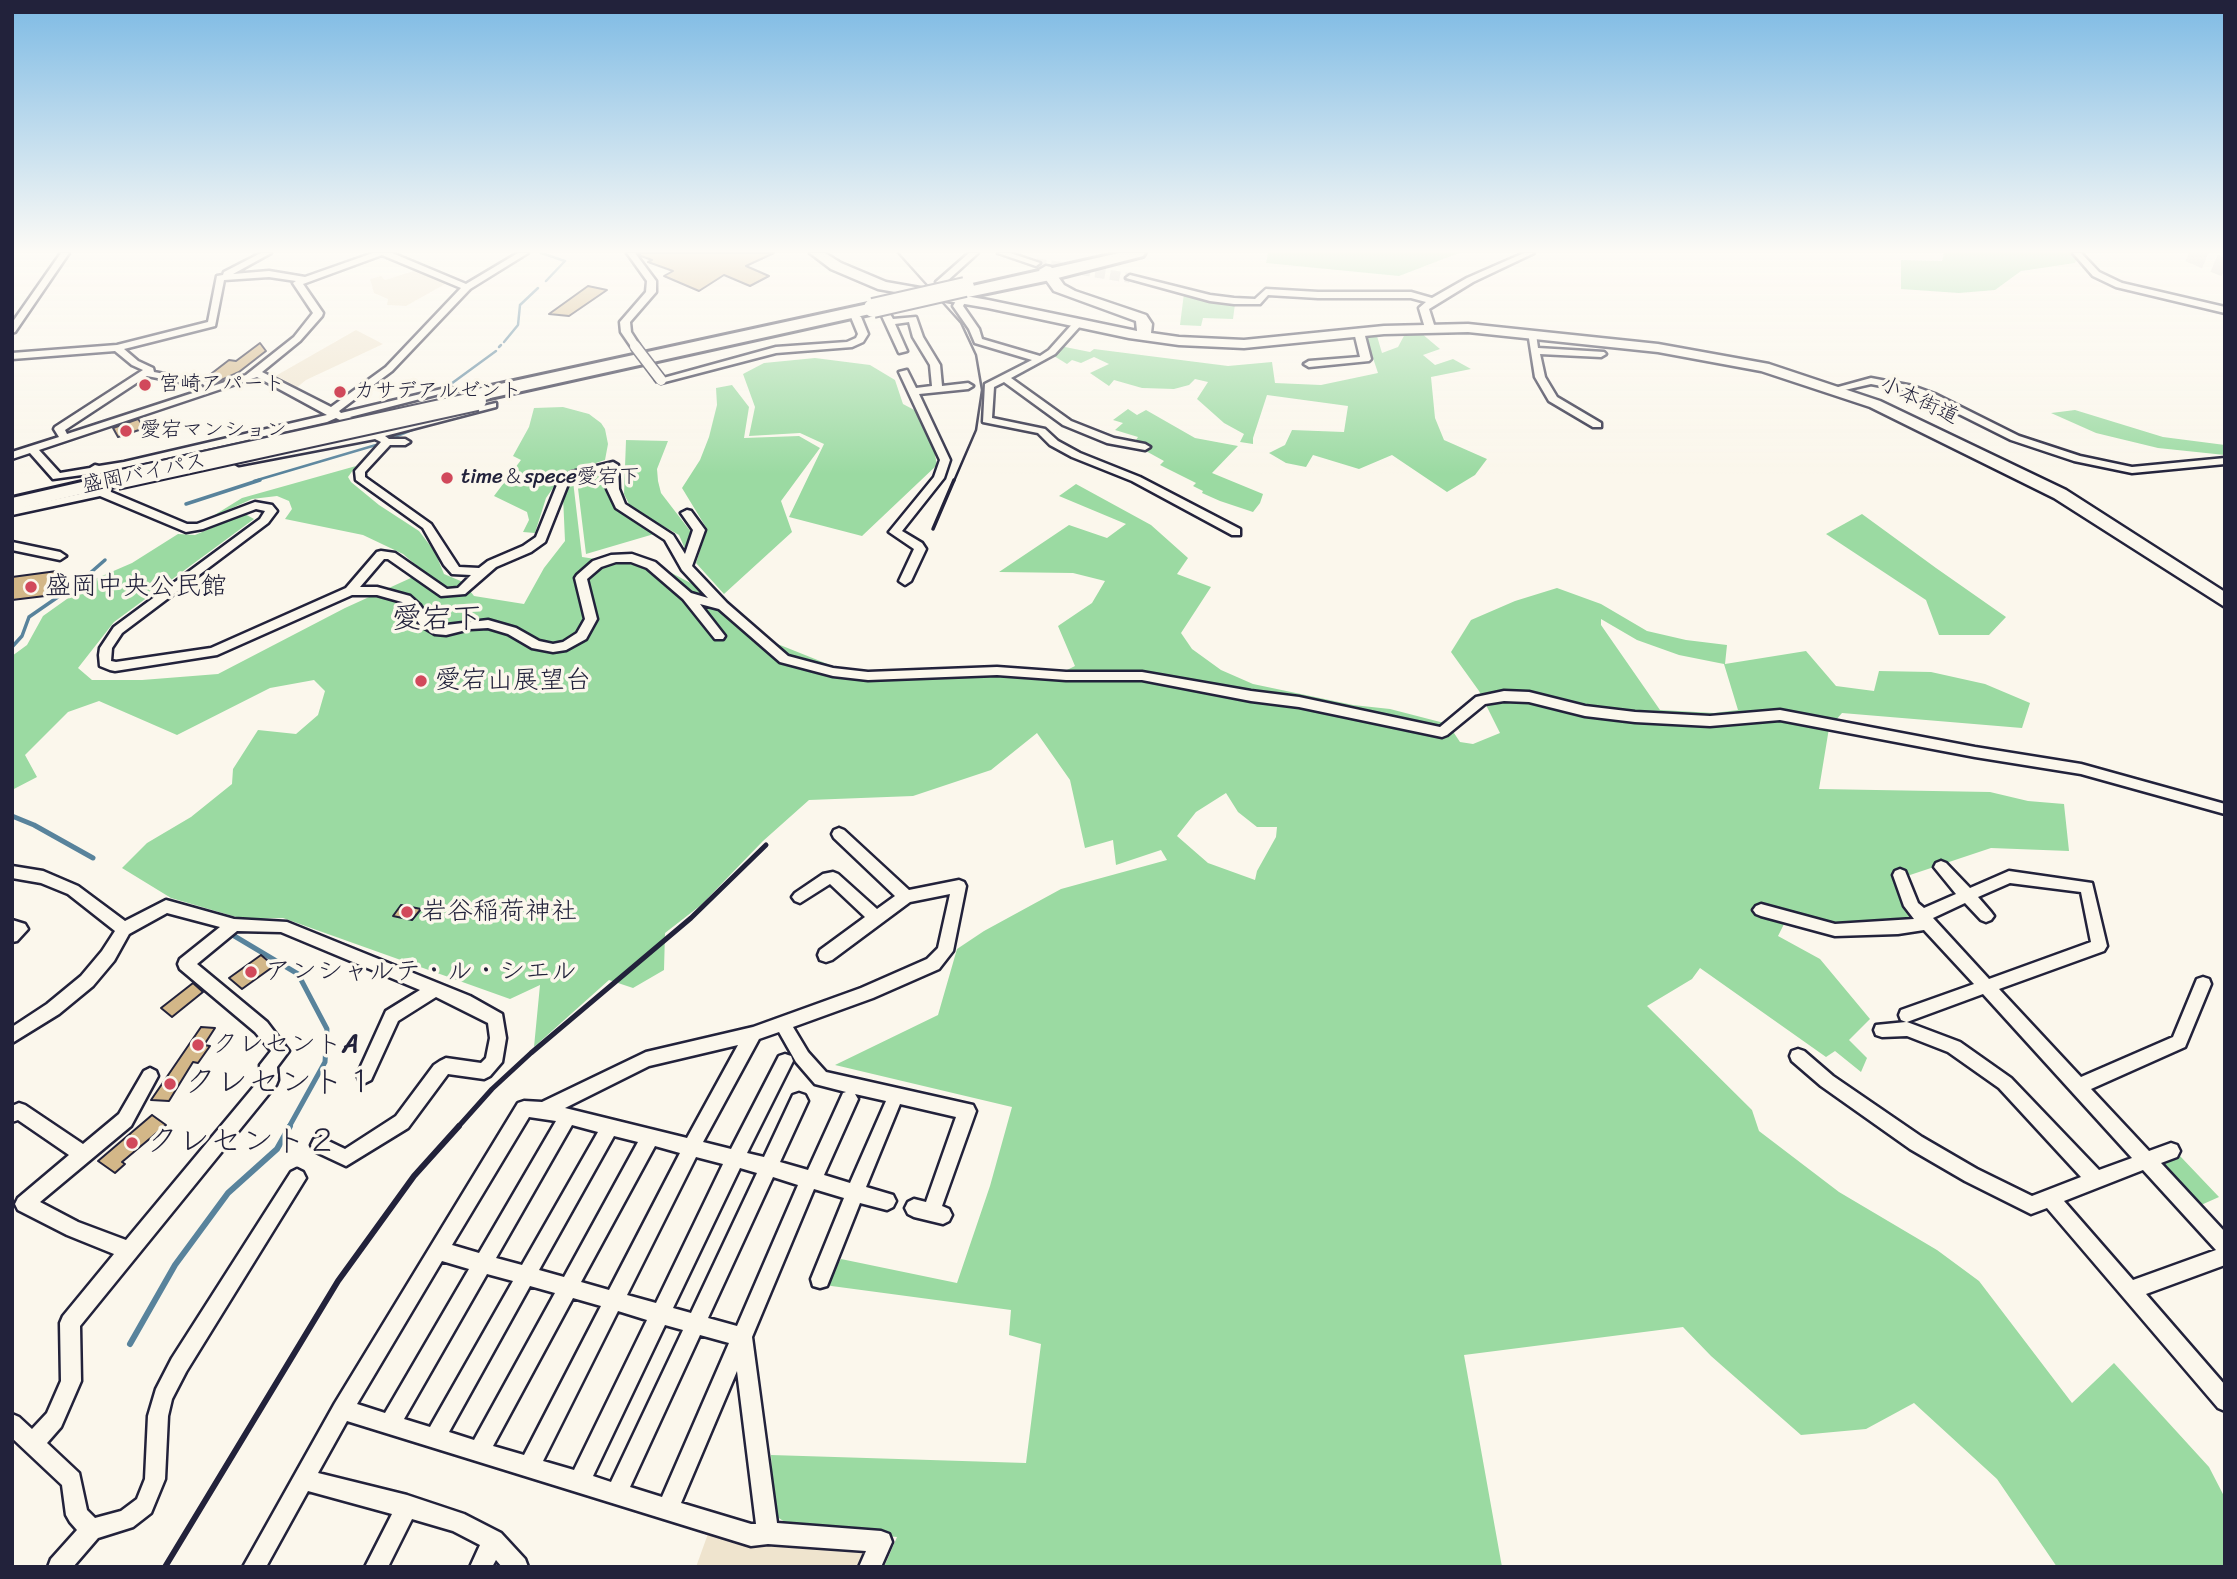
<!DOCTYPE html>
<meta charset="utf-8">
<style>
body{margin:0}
#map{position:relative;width:2237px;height:1579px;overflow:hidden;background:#fbf7ec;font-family:Sriracha,sans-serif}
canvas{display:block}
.frame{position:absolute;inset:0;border:14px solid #22223b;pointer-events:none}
</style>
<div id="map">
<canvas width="2237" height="1579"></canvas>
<div class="frame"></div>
</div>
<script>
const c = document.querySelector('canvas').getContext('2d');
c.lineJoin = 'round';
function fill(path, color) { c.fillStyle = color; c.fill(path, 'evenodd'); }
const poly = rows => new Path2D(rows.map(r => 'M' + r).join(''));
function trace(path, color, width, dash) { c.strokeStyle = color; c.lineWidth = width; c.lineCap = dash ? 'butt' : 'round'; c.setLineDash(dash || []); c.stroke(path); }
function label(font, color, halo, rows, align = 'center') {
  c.font = font + ' Sriracha,"Klee One",sans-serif'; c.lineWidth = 7; c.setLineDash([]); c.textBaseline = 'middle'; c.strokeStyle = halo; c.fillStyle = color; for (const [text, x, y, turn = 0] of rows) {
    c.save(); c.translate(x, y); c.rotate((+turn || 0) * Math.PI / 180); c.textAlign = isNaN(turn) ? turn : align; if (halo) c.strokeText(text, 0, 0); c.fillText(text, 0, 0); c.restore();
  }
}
const built = poly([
 [417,270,447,283,406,306,387,305,388,299,374,293,370,279,381,276,385,280],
 [356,330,383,344,306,380,295,389,272,378],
 [709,1531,872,1548,864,1567,696,1567]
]);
const green = poly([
 [1268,253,1459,253,1399,276,1266,263],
 [1944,253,2080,253,2075,263,2021,271,1995,290,1959,293,1901,289,1901,260,1942,261],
 [1184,293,1217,303,1235,304,1233,319,1203,318,1201,326,1180,325],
 [1421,333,1440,349,1423,355,1435,365,1453,359,1471,369,1431,377,1435,418,1444,440,1487,459,1475,475,1447,492,1392,455,1359,469,1313,455,1306,467,1286,463,1269,453,1285,445,1292,430,1344,432,1348,406,1267,395,1253,438,1253,444,1240,442,1244,434,1224,423,1197,399,1208,382,1195,379,1189,385,1174,389,1142,388,1114,380,1109,386,1090,373,1109,364,1094,357,1081,363,1072,360,1067,364,1054,356,1060,346,1090,352,1094,349,1228,366,1272,362,1275,383,1321,385,1378,373,1366,337,1377,336,1382,353,1398,347,1405,334],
 [815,358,870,365,895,380,903,404,920,413,933,444,937,465,862,536,789,517,824,444,800,433,749,436,755,407,743,374,764,363],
 [732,385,749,407,744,438,799,436,820,448,781,501,792,532,724,594,696,563,707,529,682,488,700,460,709,437,717,405,716,388],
 [563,407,589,414,601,423,605,429,608,444,605,460,568,472,560,478,546,498,535,533,523,532,529,520,527,512,494,496,521,460,513,456,529,427,534,408],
 [1128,409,1137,415,1146,410,1195,438,1238,446,1212,473,1263,494,1260,503,1253,512,1220,501,1202,493,1203,491,1193,486,1196,483,1160,465,1164,461,1144,450,1149,445,1134,443,1138,437,1115,430,1123,423,1113,420],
 [2075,410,2163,437,2225,445,2225,455,2158,448,2096,433,2051,413],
 [626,440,668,441,657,469,658,481,661,493,691,532,685,549,679,535,631,508,624,494],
 [356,466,348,477,351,482,379,505,419,531,435,552,444,574,463,582,474,596,524,604,544,568,565,541,563,496,573,481,582,557,664,569,721,599,770,641,835,667,854,671,985,667,1063,672,1075,666,1058,626,1092,603,1105,581,1073,573,999,572,1069,525,1107,538,1126,524,1059,496,1076,484,1151,525,1188,558,1177,574,1211,587,1181,633,1192,649,1221,670,1253,684,1353,705,1390,709,1448,724,1460,742,1473,744,1500,733,1479,691,1451,652,1471,620,1515,601,1557,588,1601,604,1647,631,1686,640,1727,645,1725,664,1806,651,1836,686,1874,691,1879,671,1931,672,1985,684,2030,703,2022,728,1842,713,1829,728,1819,789,1990,792,2028,801,2064,804,2069,851,1991,848,1910,875,1895,872,1910,920,1881,924,1830,923,1759,904,1760,917,1784,924,1778,936,1820,959,1870,1019,1849,1040,1867,1058,1861,1072,1835,1051,1826,1057,1700,968,1692,979,1647,1006,1752,1110,1759,1131,1839,1192,1937,1250,1979,1281,2072,1403,2114,1363,2209,1467,2225,1498,2225,1567,2057,1567,1997,1479,1914,1403,1866,1429,1801,1435,1711,1356,1683,1327,1464,1355,1502,1567,884,1567,897,1537,793,1527,774,1515,771,1455,1026,1463,1041,1344,1009,1335,1011,1310,824,1285,841,1259,957,1283,990,1186,1012,1107,835,1065,938,1015,957,949,984,931,1061,889,1167,860,1161,850,1116,865,1113,840,1085,848,1070,780,1037,733,991,770,913,796,809,800,763,841,701,905,665,933,664,970,633,988,609,980,534,1047,540,985,510,999,283,918,243,919,171,898,122,868,147,843,191,817,232,784,233,769,258,730,296,734,318,715,325,691,314,680,270,688,177,735,99,701,68,712,25,755,37,777,12,790,12,656,27,645,43,616,95,579,132,563,178,534,195,535,245,514,254,519,114,622,78,668,92,680,142,680,218,674,345,608,424,572,403,554,363,535,285,519,292,509,289,501,277,496,252,499,208,519,242,498],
 [1601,619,1637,640,1679,655,1724,664,1738,710,1714,713,1660,710,1601,625],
 [1226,793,1238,812,1257,827,1277,827,1276,837,1257,871,1255,880,1208,863,1177,836,1196,812],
 [608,472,608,494,615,508,654,534,586,554,577,480],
 [1862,514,1936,568,2006,617,1989,635,1939,635,1926,600,1826,534],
 [2180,1156,2219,1197,2201,1205,2166,1169,2165,1164]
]);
const streamFar3 = poly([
 [541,253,565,261,546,281],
 [504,342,518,325,520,305,538,288],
 [499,347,501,345],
 [444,389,496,351],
 [392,438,417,428],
 [254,481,376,445]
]);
const streamFar2 = poly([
 [186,504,260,480],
 [12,647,22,636,29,617,81,581,105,560]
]);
const streamFar1 = poly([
 [12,816,34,825,93,858],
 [231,934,298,974,327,1029,325,1062,289,1127]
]);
const stream = poly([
 [130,1344,175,1265,228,1193,277,1149,290,1126]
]);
const building = poly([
 [639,253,774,253,746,266,769,276,750,286,724,275,699,291,664,276,673,271,648,262,652,260,641,256,639,253],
 [588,286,607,290,569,316,549,314,588,286],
 [260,343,266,351,239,372,217,382,203,380,229,360,236,361,260,343],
 [138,419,145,428,118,437,113,428,138,419],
 [57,571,45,596,12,600,12,577,57,571],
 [401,905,421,909,412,920,393,916,401,905],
 [261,955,274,966,242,989,229,978,261,955],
 [193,983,203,992,172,1017,161,1008,193,983],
 [201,1027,215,1028,204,1045,210,1046,198,1063,193,1062,169,1101,151,1100,201,1027],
 [152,1115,166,1125,122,1162,125,1164,115,1173,98,1161,152,1115]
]);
const streetTunnel = poly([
 [1036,263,1130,278]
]);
const highwayTunnel = poly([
 [2189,253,2225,268]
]);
const street = poly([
 [61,253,69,253,15,332,12,333,12,323,61,253],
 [261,253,271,253,233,274,269,271,305,277,373,253,392,253,466,284,518,253,528,253,470,289,392,371,339,411,341,413,450,387,455,390,350,417,378,431,496,403,496,407,385,436,389,439,405,439,410,442,405,445,390,445,365,472,365,477,431,524,459,567,479,568,488,561,523,546,536,537,559,480,572,472,613,462,618,465,619,489,625,504,673,535,685,554,693,530,681,513,687,510,691,511,705,530,692,566,727,603,788,656,833,668,868,672,997,667,1066,672,1142,672,1251,691,1299,697,1440,727,1476,697,1504,691,1529,692,1585,706,1635,712,1710,716,1780,710,1975,747,2081,764,2225,804,2225,814,2081,774,1975,757,1780,720,1710,726,1635,722,1585,716,1529,702,1504,701,1485,704,1447,735,1442,737,1299,707,1251,701,1142,680,1066,680,997,675,868,680,833,676,780,662,719,609,700,604,725,636,723,639,715,639,683,599,647,568,631,562,616,562,601,567,587,579,597,619,586,639,566,650,553,652,532,648,508,634,488,628,470,629,446,635,435,634,420,625,411,611,402,602,377,595,352,595,217,655,115,671,110,670,100,666,99,655,100,648,114,627,260,519,265,511,256,509,203,529,186,532,100,496,12,515,12,509,93,491,88,485,89,474,53,479,30,453,12,459,12,452,59,437,54,429,55,427,143,370,132,365,115,351,12,359,12,353,117,345,208,322,217,276,223,275,224,272,261,253],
 [382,255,461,288,386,367,331,407,262,372,300,341,322,316,323,313,303,284,382,255],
 [269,277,296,281,293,283,313,313,294,337,246,375,204,389,196,380,154,372,153,368,138,361,124,349,215,326,224,280,269,277],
 [147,376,189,384,196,392,67,434,65,430,147,376],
 [257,377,327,415,124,462,99,466,95,465,90,468,60,473,39,450,257,377],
 [336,418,367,434,239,459,234,462,239,465,375,439,381,442,355,471,356,480,423,528,444,565,452,574,471,575,458,588,447,589,395,553,381,551,377,552,346,588,211,648,116,662,111,661,112,648,122,633,268,523,277,511,272,505,255,502,197,524,187,524,111,492,110,489,103,488,100,484,100,473,327,422,336,418],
 [608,470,607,489,616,508,665,540,682,570,708,598,691,593,655,562,632,554,611,555,593,561,577,575,575,578,585,619,577,633,563,642,553,644,539,641,516,628,488,620,438,626,429,619,420,605,410,596,377,587,360,587,384,559,388,559,441,596,465,594,496,567,531,552,545,542,568,484,580,476,608,470],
 [627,253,635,253,656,281,656,292,630,322,631,332,640,346,635,349,632,348,621,332,620,322,646,292,647,281,627,253],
 [969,253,978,253,946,282,966,300,963,306,979,329,982,339,1040,356,1049,350,1075,321,1083,323,1055,354,1011,378,1071,421,1114,438,1145,444,1150,447,1145,450,1107,443,1063,425,1004,382,994,387,992,418,1045,429,1058,441,1080,453,1140,477,1240,529,1240,535,1232,535,1132,481,1072,457,1050,445,1038,433,983,422,985,384,1032,360,975,343,969,329,953,306,956,301,936,282,969,253],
 [998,253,1010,253,1040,263,1036,266,998,253],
 [1524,253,1534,253,1473,282,1429,309,1435,328,1430,331,1425,328,1419,308,1426,302,1411,298,1318,298,1268,295,1260,304,1234,304,1210,301,1126,278,1130,275,1210,295,1234,298,1255,299,1266,289,1318,292,1411,292,1432,298,1467,278,1524,253],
 [2073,253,2081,253,2099,272,2122,283,2225,307,2225,313,2116,287,2093,276,2073,253],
 [856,314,861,317,868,334,863,342,852,347,776,353,661,383,656,380,776,347,847,342,856,338,858,334,851,317,856,314],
 [884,314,890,314,893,319,916,317,923,337,940,365,942,386,968,383,973,386,968,389,919,394,950,460,944,478,902,531,922,543,926,549,911,581,905,585,899,581,914,549,889,532,934,477,940,460,899,372,907,370,916,388,932,386,930,365,913,337,909,322,895,324,907,351,899,353,882,316,884,314],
 [1359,329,1364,332,1371,359,1369,361,1309,367,1304,364,1309,361,1360,357,1354,332,1359,329],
 [1528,332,1536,334,1538,348,1604,352,1606,354,1601,357,1540,354,1545,377,1557,397,1601,423,1601,427,1593,427,1549,401,1535,377,1528,332],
 [1871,378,1913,386,1935,394,2019,436,2080,456,2132,467,2225,458,2225,464,2132,473,2074,461,2011,440,1927,398,1907,391,1871,384,1836,392,1831,389,1871,378],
 [12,542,60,552,66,556,60,560,12,550,12,542],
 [839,828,844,830,909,890,959,880,964,882,966,886,953,951,939,969,873,998,793,1027,808,1052,826,1072,973,1105,976,1111,942,1206,949,1209,952,1215,949,1221,943,1224,914,1217,908,1214,905,1208,908,1202,914,1199,926,1202,956,1117,900,1104,866,1187,893,1195,896,1201,893,1207,887,1210,860,1203,827,1286,820,1288,813,1286,811,1279,844,1198,814,1189,752,1337,777,1523,881,1531,889,1534,892,1542,881,1567,859,1567,866,1551,768,1544,751,1546,347,1421,318,1473,407,1495,464,1514,501,1533,525,1559,528,1567,502,1567,496,1560,492,1567,470,1567,480,1545,453,1531,412,1519,388,1567,365,1567,392,1514,308,1491,266,1567,243,1567,335,1403,518,1103,524,1101,542,1102,646,1052,753,1027,861,988,927,959,938,948,950,894,910,902,832,960,826,962,820,960,818,955,820,950,865,917,830,884,800,903,795,901,792,897,795,893,823,874,833,872,838,874,877,909,895,896,834,838,832,834,834,830,839,828],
 [779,1032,796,1062,815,1084,846,1092,843,1093,808,1170,780,1162,808,1101,805,1095,799,1093,793,1095,764,1157,747,1153,793,1061,791,1056,785,1054,779,1056,731,1149,703,1142,759,1039,779,1032],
 [738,1045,687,1138,565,1108,649,1066,738,1045],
 [855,1094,886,1101,850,1183,824,1175,858,1099,855,1094],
 [529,1117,556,1121,479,1253,452,1245,529,1117],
 [572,1125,598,1132,522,1265,496,1258,572,1125],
 [614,1136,638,1142,564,1277,539,1270,614,1136],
 [655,1146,680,1153,609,1290,581,1282,655,1146],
 [696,1157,723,1164,656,1303,627,1295,696,1157],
 [740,1168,757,1173,691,1313,673,1308,740,1168],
 [773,1177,798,1185,737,1326,708,1318,773,1177],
 [442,1261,469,1269,385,1413,357,1404,442,1261],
 [487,1274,513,1281,430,1427,404,1419,487,1274],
 [530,1286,555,1293,474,1440,449,1432,530,1286],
 [573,1298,601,1306,524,1455,493,1446,573,1298],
 [618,1311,647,1320,574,1470,543,1461,618,1311],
 [665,1325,683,1330,611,1482,593,1476,665,1325],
 [700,1335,729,1343,662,1497,630,1487,700,1335],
 [737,1371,756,1524,751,1524,681,1503,737,1371],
 [1941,861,1946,863,1970,888,2009,871,2092,883,2107,946,2104,951,1999,989,2081,1077,2173,1037,2197,979,2203,977,2209,979,2211,984,2185,1047,2091,1089,2149,1151,2171,1143,2177,1145,2180,1151,2177,1157,2161,1163,2225,1232,2225,1265,2146,1294,2225,1385,2225,1411,2218,1408,2047,1208,2031,1214,1965,1181,1910,1149,1821,1086,1792,1061,1790,1056,1792,1051,1798,1049,1804,1051,1833,1076,1922,1137,1977,1169,2032,1196,2081,1177,1999,1088,1948,1052,1907,1036,1882,1037,1876,1035,1874,1030,1876,1025,1906,1022,1901,1020,1899,1015,1901,1010,1974,984,1924,930,1898,934,1835,936,1761,916,1756,914,1753,910,1756,906,1761,904,1835,924,1914,919,1904,906,1893,875,1895,871,1900,869,1905,871,1918,903,1924,908,1956,894,1934,867,1936,863,1941,861],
 [2010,883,2081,892,2091,942,1989,979,1933,918,1965,903,1981,920,1986,922,1991,920,1994,916,1991,912,1978,897,2010,883],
 [1983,994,2132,1158,2099,1170,2011,1078,1960,1042,1907,1022,1983,994],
 [2143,1170,2216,1250,2133,1280,2064,1201,2143,1170],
 [12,866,43,871,78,886,125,921,166,900,234,919,287,922,470,996,502,1014,506,1038,502,1062,490,1076,484,1079,448,1074,408,1128,346,1166,314,1151,311,1145,314,1139,320,1137,345,1149,396,1116,434,1065,440,1061,446,1058,481,1063,486,1058,490,1038,488,1023,436,997,398,1021,371,1080,365,1083,359,1080,357,1075,386,1011,420,990,281,932,237,931,197,964,267,1022,289,1051,277,1067,278,1080,276,1085,80,1326,81,1381,61,1427,47,1443,79,1473,87,1510,95,1518,121,1511,137,1499,145,1479,148,1416,156,1389,172,1358,291,1172,297,1169,303,1172,306,1178,186,1372,172,1399,168,1416,165,1479,151,1513,133,1527,98,1538,73,1567,48,1567,51,1559,77,1530,70,1522,66,1515,62,1485,12,1438,12,1414,19,1417,32,1429,47,1413,61,1381,60,1323,63,1316,114,1254,67,1235,18,1210,15,1204,18,1198,69,1155,18,1120,12,1122,12,1106,19,1103,25,1105,83,1144,119,1114,144,1071,150,1068,156,1071,158,1076,131,1126,40,1202,78,1222,126,1240,261,1078,260,1065,271,1051,255,1032,180,969,178,964,180,959,220,927,167,913,129,934,114,961,93,986,59,1014,12,1043,12,1027,47,1004,81,976,102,951,115,931,68,894,41,883,12,878,12,866],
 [12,920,25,924,28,929,17,941,12,942,12,920]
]);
const secondary = poly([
 [810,253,825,253,841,263,886,282,988,300,1137,331,1136,321,1054,291,1039,270,1046,266,1051,267,1064,285,1075,291,1146,315,1152,324,1151,333,1179,337,1244,340,1384,326,1468,324,1658,344,1769,364,1880,401,2066,490,2225,592,2225,607,2054,498,1870,407,1761,371,1658,352,1468,332,1384,334,1244,348,1179,345,1129,338,988,308,878,289,831,269,810,253]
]);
const highway = poly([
 [1119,253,1145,253,1143,256,1050,280,968,297,959,292,968,287,1119,253],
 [873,303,882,308,879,312,454,406,444,400,454,394,873,303],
 [117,474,124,476,127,480,124,484,12,510,12,498,117,474]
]);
const railFar3 = poly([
 [898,253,961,323,976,355,982,390,976,430,954,481]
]);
const railFar2 = poly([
 [933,529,954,480]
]);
const railFar1 = poly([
 [458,1127,492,1089,531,1053,691,918,766,845]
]);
const rail = poly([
 [165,1567,338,1281,414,1176,459,1126]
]);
const streetBridge = poly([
 [635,346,661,380]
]);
const highwayBridge = poly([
 [873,308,965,287],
 [117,480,477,401]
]);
const markers = [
 [145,385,7,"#d1495b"],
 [340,392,7,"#d1495b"],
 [126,431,7,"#d1495b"],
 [447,478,7,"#d1495b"],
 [31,587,7,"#d1495b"],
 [421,681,7,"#d1495b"],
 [407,912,7,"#d1495b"],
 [251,972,7,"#d1495b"],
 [198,1045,7,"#d1495b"],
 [170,1084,7,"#d1495b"],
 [132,1143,7,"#d1495b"]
];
const farPoinames = [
 ["宮崎アパート",159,385],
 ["カサデアルゼント",354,392],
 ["愛宕マンション",140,431],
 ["time＆spece愛宕下",461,478]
];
const farStreetnames = [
 ["小本街道",1919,401,25],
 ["盛岡バイパス",144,474,-12]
];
const poiNames = [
 ["盛岡中央公民館",45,587],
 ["愛宕山展望台",435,681],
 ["岩谷稲荷神社",421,912],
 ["アンシャルテ・ル・シエル",265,972],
 ["クレセントA",212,1045]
];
const quarterNames = [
 ["愛宕下",437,620]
];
const nearPoinames = [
 ["クレセント１",184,1084],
 ["クレセント２",146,1143]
];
fill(built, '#efe4ce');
fill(green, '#9bdaa2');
trace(streamFar3, '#58839c', 2.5);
trace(streamFar2, '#58839c', 3.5);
trace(streamFar1, '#58839c', 5);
trace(stream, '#58839c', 6);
fill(building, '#d3b788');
trace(building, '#22223b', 2);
trace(streetTunnel, '#d0ccc9', 10, [10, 5]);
trace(highwayTunnel, '#d0ccc9', 18, [18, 9]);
trace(street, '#22223b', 5);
trace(secondary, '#22223b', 5);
trace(highway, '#22223b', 6);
fill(street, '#fbf7ec');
fill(secondary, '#fbf7ec');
fill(highway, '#fbf7ec');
trace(railFar3, '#22223b', 2.5);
trace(railFar2, '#22223b', 3.5);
trace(railFar1, '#22223b', 5);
trace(rail, '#22223b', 6);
trace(streetBridge, '#22223b', 13, []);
trace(highwayBridge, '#22223b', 22, []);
trace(streetBridge, '#fbf7ec', 10);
trace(highwayBridge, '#fbf7ec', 18);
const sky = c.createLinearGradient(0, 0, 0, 474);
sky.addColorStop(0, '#7dbae4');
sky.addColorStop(0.53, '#fdfbf6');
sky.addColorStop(1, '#fdfbf600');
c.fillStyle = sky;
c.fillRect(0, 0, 2237, 474);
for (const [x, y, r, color] of markers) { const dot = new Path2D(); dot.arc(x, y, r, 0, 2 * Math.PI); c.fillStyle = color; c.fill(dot); trace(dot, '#fbf7ec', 2.5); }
label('21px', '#22223b', '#fbf7ec', farPoinames, 'left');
label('21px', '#22223b', '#fbf7ec', farStreetnames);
label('26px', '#22223b', '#fbf7ec', poiNames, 'left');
label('30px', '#22223b', '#fbf7ec', quarterNames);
label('32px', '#22223b', '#fbf7ec', nearPoinames, 'left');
</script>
